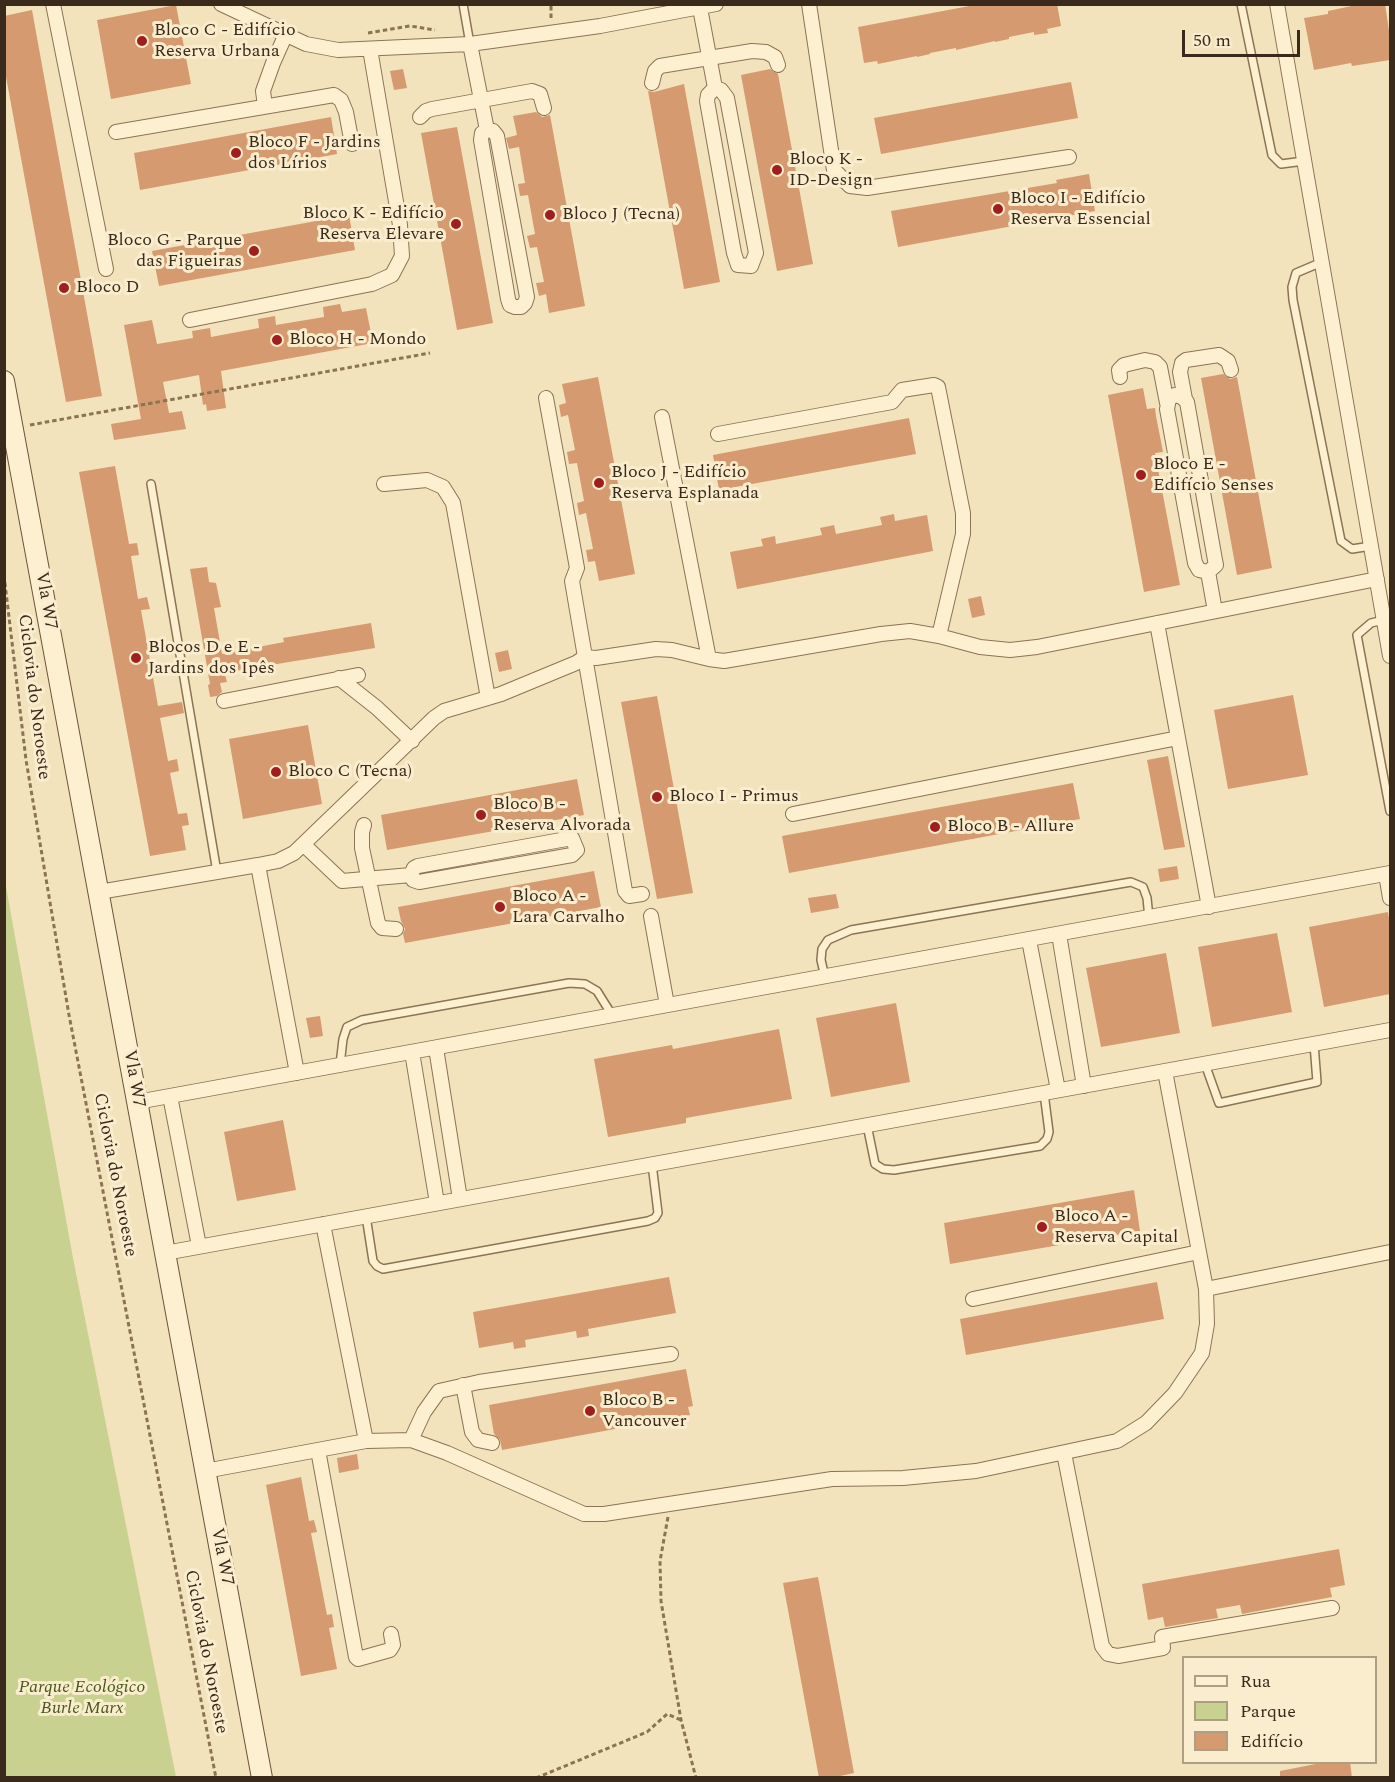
<!DOCTYPE html>
<meta charset="utf-8">
<style>
body{margin:0}
#map{position:relative;width:1395px;height:1782px;overflow:hidden;background:#f2e3bd;font-family:Spectral,serif}
canvas{display:block}
.frame{position:absolute;inset:0;border:6px solid #3a2a1b;pointer-events:none}
.legend{position:absolute;left:1182px;top:1656px;width:195px;height:108px;box-sizing:border-box;background:#f9edcd;border:2px solid #ad9f86;margin:0;padding:8px 10px;list-style:none;font-size:18px;color:#3a2a1b}
.legend li{display:flex;align-items:center;gap:12px;height:30px}
.legend b{width:30px;border:2px solid #ad9f86}
.scale{position:absolute;left:1182px;top:30px;width:118px;height:27px;box-sizing:border-box;border:3px solid #3a2a1b;border-top:0;padding-left:8px;font-size:18px;line-height:21px;white-space:nowrap;color:#3a2a1b;-webkit-text-stroke:4px #f9edcd;paint-order:stroke}
</style>
<div id="map">
<canvas width="1395" height="1782"></canvas>
<div class="frame"></div>
<ul class="legend">
<li><b style="height:8px;background:#fcf0d1"></b>Rua</li>
<li><b style="height:16px;background:#c9d190"></b>Parque</li>
<li><b style="height:16px;background:#d59a6f"></b>Edifício</li>
</ul>
<div class="scale">50 m</div>
</div>
<script>
const c = document.querySelector('canvas').getContext('2d');
c.lineJoin = 'round';
function fill(path, color) { c.fillStyle = color; c.fill(path, 'evenodd'); }
const poly = rows => new Path2D(rows.map(r => 'M' + r).join(''));
function trace(path, color, width, dash) { c.strokeStyle = color; c.lineWidth = width; c.lineCap = dash ? 'butt' : 'round'; c.setLineDash(dash || []); c.stroke(path); }
function label(font, color, halo, rows, align = 'center') {
  c.font = font + ' Spectral,serif'; c.lineWidth = 6; c.setLineDash([]); c.textBaseline = 'middle'; c.strokeStyle = halo; c.fillStyle = color; for (const [text, x, y, turn = 0] of rows) {
    c.save(); c.translate(x, y); c.rotate((+turn || 0) * Math.PI / 180); c.textAlign = isNaN(turn) ? turn : align; if (halo) c.strokeText(text, 0, 0); c.fillText(text, 0, 0); c.restore();
  }
}
const green = poly([
 [5,881,73,1258,176,1777,5,1777]
]);
const building = poly([
 [980,4,1057,4,1061,26,1047,29,1048,33,1034,35,1034,32,1009,37,1009,39,995,42,995,41,956,50,956,48,930,53,930,54,917,57,917,56,878,64,877,61,864,63,858,27],
 [1361,4,1385,4,1390,37,1390,60,1352,66,1351,63,1314,70,1304,18,1328,14,1328,11],
 [176,5,191,84,111,99,97,20],
 [32,10,102,396,66,402,4,66,4,16],
 [403,69,407,88,394,90,390,71],
 [770,69,778,74,813,264,777,271,741,75],
 [1071,82,1078,118,881,154,874,118],
 [684,84,720,282,684,289,648,91,654,92],
 [536,112,542,117,550,115,585,306,549,313,546,294,539,296,536,283,544,282,537,247,530,248,527,236,535,234,528,195,520,196,518,184,525,183,519,147,509,149,506,138,517,135,513,116],
 [331,117,337,154,140,190,134,153],
 [457,127,493,323,457,330,421,133],
 [1089,174,1095,211,898,247,891,211,1057,183,1056,180],
 [349,215,355,250,159,286,152,251],
 [340,304,342,312,366,308,373,343,221,371,226,408,207,411,206,404,203,405,199,375,163,382,169,413,182,411,186,429,114,440,111,424,141,419,124,325,152,320,157,344,193,338,192,331,210,328,211,337,259,328,258,319,275,316,276,325,324,317,323,307],
 [1223,374,1230,379,1237,377,1272,568,1237,575,1201,378],
 [598,377,635,574,599,581,595,561,588,562,586,550,593,549,586,513,579,515,577,503,584,501,577,463,569,464,567,452,575,450,568,415,561,417,559,405,566,403,562,384],
 [1143,388,1147,409,1155,408,1156,416,1163,452,1155,453,1180,585,1144,592,1108,395],
 [909,418,916,454,719,490,713,455],
 [115,466,129,544,137,543,139,555,131,556,138,599,147,597,150,609,141,610,158,706,182,702,184,713,160,718,168,761,177,759,179,771,170,773,178,814,187,813,189,825,182,826,186,850,150,856,79,472],
 [894,514,895,521,927,515,933,551,737,589,730,552,763,546,761,539,775,536,776,544,822,535,820,528,834,525,836,534,882,525,880,517],
 [207,567,209,582,216,583,221,607,214,608,222,654,284,642,283,638,371,623,375,648,240,670,225,675,227,682,220,683,222,692,217,696,210,697,208,685,210,684,190,569],
 [981,596,985,615,972,618,968,599],
 [508,650,512,669,499,672,495,653],
 [1293,695,1308,775,1228,789,1214,710],
 [657,696,693,893,657,899,621,702],
 [308,725,322,804,243,819,229,739],
 [1168,756,1185,847,1164,850,1147,760],
 [577,779,584,815,387,850,381,815],
 [1073,783,1080,819,789,873,782,836],
 [1177,866,1179,879,1160,882,1158,869],
 [594,871,601,907,405,943,403,934,405,929,401,921,398,907],
 [836,894,839,908,811,913,808,898],
 [1388,912,1390,925,1390,994,1324,1007,1309,927],
 [1277,933,1292,1012,1212,1027,1198,947],
 [1166,953,1180,1033,1101,1047,1086,968],
 [896,1003,910,1082,831,1097,816,1018],
 [320,1016,323,1036,310,1038,306,1018],
 [779,1029,792,1099,686,1118,686,1123,608,1137,594,1059,672,1045,673,1049],
 [283,1120,296,1190,237,1201,224,1132],
 [1134,1190,1140,1231,950,1264,944,1223],
 [669,1277,676,1313,588,1329,589,1336,577,1338,576,1331,525,1340,526,1347,514,1349,513,1342,479,1348,473,1312],
 [1157,1282,1164,1319,966,1355,960,1319],
 [686,1369,693,1406,688,1407,690,1415,502,1450,500,1440,494,1434,489,1405],
 [357,1454,359,1469,339,1473,337,1458],
 [301,1477,309,1521,314,1520,317,1532,311,1533,327,1615,332,1614,334,1627,329,1628,337,1669,301,1676,266,1485],
 [1339,1549,1345,1585,1330,1588,1332,1597,1242,1614,1240,1605,1216,1609,1218,1618,1165,1627,1163,1617,1148,1620,1142,1584],
 [818,1577,854,1773,831,1778,819,1778,783,1583],
 [1326,1762,1350,1762,1352,1778,1280,1778,1280,1771]
]);
const path = poly([
 [551,18,551,4],
 [368,33,410,26,435,30],
 [30,425,430,353],
 [4,575,26,760,69,1015,216,1778],
 [668,1517,660,1561,661,1601,681,1720,696,1778],
 [536,1778,647,1732,667,1714,681,1720]
]);
const lane = poly([
 [463,4,470,44],
 [1241,4,1272,155,1281,164,1304,161],
 [1322,262,1296,273,1292,287,1293,300,1341,541,1352,549,1371,546],
 [151,484,217,872],
 [1384,620,1371,623,1357,635,1390,811],
 [825,977,821,960,822,949,828,940,851,930,1131,882,1143,887,1147,898,1149,918],
 [1205,1064,1219,1103,1317,1082,1314,1044],
 [340,1065,343,1039,347,1027,362,1020,569,983,585,984,597,991,612,1015],
 [867,1125,875,1164,883,1169,894,1170,1040,1146,1047,1139,1049,1132,1044,1093],
 [366,1216,373,1261,377,1266,383,1269,648,1221,655,1218,658,1213,652,1164]
]);
const street = poly([
 [53,4,106,269],
 [221,4,306,44,338,50,470,44,600,26,716,4],
 [809,4,834,170,850,186,867,188,1069,157],
 [1277,4,1390,656],
 [700,8,715,88],
 [470,44,487,130],
 [652,83,655,71,660,66,752,51,766,52,775,57,778,65],
 [715,88,721,90,727,98,756,253,751,266,738,265,734,253,707,101,708,95,715,88],
 [265,106,263,91,273,63,286,34],
 [420,117,426,111,432,109,532,91,540,94,544,108],
 [487,130,493,131,497,136,527,297,525,303,521,307,515,307,510,305,508,299,481,140,482,133,487,130],
 [116,132,334,95,341,100,346,112,352,144],
 [190,320,372,284,392,275,402,256,400,225,370,49],
 [1120,377,1119,370,1124,365,1145,360,1155,362,1160,367,1167,403],
 [1175,395,1182,397,1187,402,1215,560,1216,565,1208,572,1199,570,1195,563,1167,409,1169,399,1175,395],
 [546,398,577,568,572,581,625,891,629,896,642,894],
 [1185,399,1180,372,1182,363,1186,360,1219,355,1228,361,1231,370],
 [662,417,709,659],
 [718,434,892,402,902,390,934,385,938,387,963,513,963,534,939,636],
 [384,484,427,480,443,487,453,503,488,698],
 [1208,572,1215,611],
 [1157,623,1209,907],
 [339,678,377,708,412,741],
 [224,701,358,675],
 [793,814,1178,738],
 [364,825,362,832,362,848,378,923,382,928,396,929],
 [572,838,577,850,572,855,419,882,413,880,411,875,414,868,418,866,572,838],
 [304,845,342,881,411,875],
 [258,865,297,1073],
 [1386,874,1390,898],
 [99,892,258,865,278,861,294,853,434,718,444,711,501,694,576,663,585,657,596,658,656,649,672,650,709,659,724,661,881,634,910,631,939,636,980,647,1010,650,1037,647,1377,579],
 [651,916,667,1005],
 [1059,934,1084,1086],
 [1029,940,1058,1090],
 [436,1048,460,1199],
 [412,1052,437,1203],
 [170,1096,199,1246],
 [137,1102,1390,873],
 [323,1224,366,1441],
 [165,1253,1390,1030],
 [1206,1289,1390,1252],
 [973,1299,1199,1252],
 [463,1385,472,1432,478,1440,492,1443],
 [411,1440,424,1412,439,1391,479,1382,671,1354],
 [318,1450,356,1657,358,1659,390,1650,393,1645,391,1634],
 [1064,1453,1102,1646,1108,1654,1118,1656,1163,1648,1162,1637,1332,1608],
 [205,1471,366,1441,411,1440,447,1453,584,1514,604,1514,832,1479,903,1478,976,1471,1117,1441,1146,1423,1175,1393,1202,1353,1207,1324,1206,1289,1165,1071]
]);
const secondary = poly([
 [4,381,262,1778]
]);
const markers = [
 [142,41,6,"#a11e1e"],
 [236,153,6,"#a11e1e"],
 [777,170,6,"#a11e1e"],
 [998,209,6,"#a11e1e"],
 [550,215,6,"#a11e1e"],
 [456,224,6,"#a11e1e"],
 [254,251,6,"#a11e1e"],
 [64,288,6,"#a11e1e"],
 [277,340,6,"#a11e1e"],
 [1141,475,6,"#a11e1e"],
 [599,483,6,"#a11e1e"],
 [136,658,6,"#a11e1e"],
 [276,772,6,"#a11e1e"],
 [657,797,6,"#a11e1e"],
 [481,815,6,"#a11e1e"],
 [935,827,6,"#a11e1e"],
 [500,907,6,"#a11e1e"],
 [1042,1227,6,"#a11e1e"],
 [590,1411,6,"#a11e1e"]
];
const poiNames = [
 ["Bloco C - Edifício",154,31],
 ["Reserva Urbana",154,52],
 ["Bloco F - Jardins",248,143],
 ["dos Lírios",248,164],
 ["Bloco K -",789,160],
 ["ID-Design",789,181],
 ["Bloco I - Edifício",1010,199],
 ["Reserva Essencial",1010,220],
 ["Bloco K - Edifício",444,214,"right"],
 ["Reserva Elevare",444,235,"right"],
 ["Bloco J (Tecna)",562,215],
 ["Bloco G - Parque",242,241,"right"],
 ["das Figueiras",242,262,"right"],
 ["Bloco D",76,288],
 ["Bloco H - Mondo",289,340],
 ["Bloco E -",1153,465],
 ["Edifício Senses",1153,486],
 ["Bloco J - Edifício",611,473],
 ["Reserva Esplanada",611,494],
 ["Blocos D e E -",148,648],
 ["Jardins dos Ipês",148,669],
 ["Bloco C (Tecna)",288,772],
 ["Bloco I - Primus",669,797],
 ["Bloco B -",493,805],
 ["Reserva Alvorada",493,826],
 ["Bloco B - Allure",947,827],
 ["Bloco A -",512,897],
 ["Lara Carvalho",512,918],
 ["Bloco A -",1054,1217],
 ["Reserva Capital",1054,1238],
 ["Bloco B -",602,1401],
 ["Vancouver",602,1422]
];
const streetNames = [
 ["Vla W7",45,601,80],
 ["Ciclovia do Noroeste",33,697,83],
 ["Vla W7",133,1079,80],
 ["Ciclovia do Noroeste",114,1175,79],
 ["Vla W7",221,1557,79],
 ["Ciclovia do Noroeste",205,1652,79]
];
const parkNames = [
 ["Parque Ecológico",82,1688],
 ["Burle Marx",82,1709]
];
fill(green, '#c9d190');
fill(building, '#d59a6f');
trace(lane, '#8c7354', 10);
trace(street, '#8c7354', 16);
trace(secondary, '#6e5338', 22);
trace(path, '#8c7354', 3, [4.5, 3]);
trace(lane, '#fcf0d1', 7);
trace(street, '#fcf0d1', 14);
trace(secondary, '#fcf0d1', 20);
for (const [x, y, r, color] of markers) { const dot = new Path2D(); dot.arc(x, y, r, 0, 2 * Math.PI); c.fillStyle = color; c.fill(dot); trace(dot, '#f9edcd', 2); }
label('18px', '#3a2a1b', '#f9edcd', poiNames, 'left');
label('18px', '#3a2a1b', '#f9edcd', streetNames);
label('italic 18px', '#49581f', '#f9edcd', parkNames);
</script>
